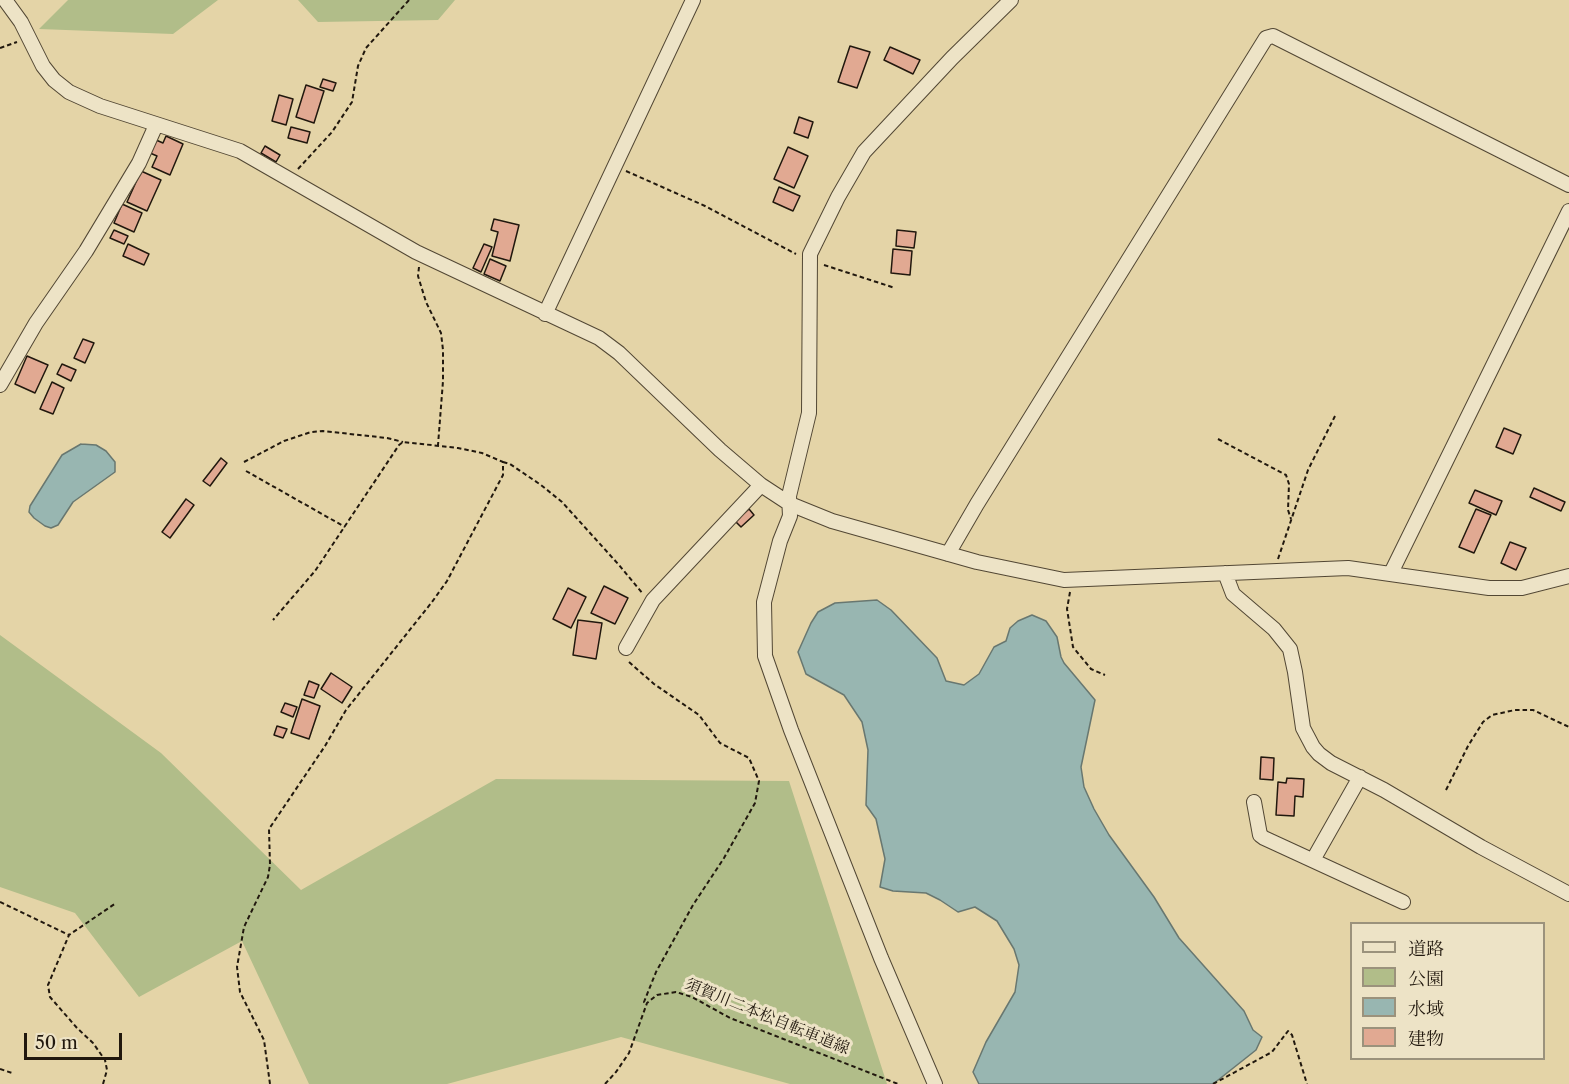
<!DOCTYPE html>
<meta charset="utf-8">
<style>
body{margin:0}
#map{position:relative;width:1569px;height:1084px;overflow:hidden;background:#e4d4a7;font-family:"Libre Caslon Text","Noto Serif JP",serif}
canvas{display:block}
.legend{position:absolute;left:1350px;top:922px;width:195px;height:138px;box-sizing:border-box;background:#ede3c6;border:2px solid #9b927c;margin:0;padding:8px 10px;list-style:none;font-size:18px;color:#21180e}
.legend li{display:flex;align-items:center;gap:12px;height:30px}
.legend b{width:30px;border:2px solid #9b927c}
.scale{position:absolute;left:24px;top:1033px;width:98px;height:27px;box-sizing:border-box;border:3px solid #21180e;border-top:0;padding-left:8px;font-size:18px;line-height:21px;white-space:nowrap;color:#21180e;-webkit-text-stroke:4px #ede3c6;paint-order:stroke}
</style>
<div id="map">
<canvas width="1569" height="1084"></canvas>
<ul class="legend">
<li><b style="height:8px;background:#ede3c6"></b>道路</li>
<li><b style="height:16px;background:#b1bd89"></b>公園</li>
<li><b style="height:16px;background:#98b6b1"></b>水域</li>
<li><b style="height:16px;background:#e1a992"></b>建物</li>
</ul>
<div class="scale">50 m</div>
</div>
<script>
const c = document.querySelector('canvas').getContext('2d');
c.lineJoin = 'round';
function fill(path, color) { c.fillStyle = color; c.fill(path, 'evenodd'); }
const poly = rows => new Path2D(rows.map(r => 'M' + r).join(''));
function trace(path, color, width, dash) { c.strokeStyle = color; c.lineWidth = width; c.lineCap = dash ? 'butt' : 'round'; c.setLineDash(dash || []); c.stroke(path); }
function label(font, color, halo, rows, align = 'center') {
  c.font = font + ' "Libre Caslon Text","Noto Serif JP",serif'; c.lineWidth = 6; c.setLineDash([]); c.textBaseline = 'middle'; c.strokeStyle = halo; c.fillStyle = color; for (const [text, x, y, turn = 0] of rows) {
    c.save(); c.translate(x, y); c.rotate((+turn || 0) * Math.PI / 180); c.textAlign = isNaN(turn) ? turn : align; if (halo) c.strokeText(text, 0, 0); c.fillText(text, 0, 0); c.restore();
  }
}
const green = poly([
 [68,0,218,0,173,34,39,29],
 [298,0,455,0,438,20,318,22],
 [0,635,161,753,301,890,496,779,789,781,887,1084,790,1084,621,1037,447,1084,309,1084,242,941,139,997,75,913,0,887]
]);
const water = poly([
 [81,444,96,445,106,451,115,462,115,472,73,502,58,525,51,528,45,526,34,518,29,512,30,506,62,455,81,444],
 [877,600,891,610,937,658,946,681,964,685,979,674,994,647,1006,641,1010,628,1018,621,1032,615,1046,621,1057,637,1061,657,1064,663,1095,700,1081,767,1084,787,1094,809,1109,835,1154,897,1179,938,1244,1011,1253,1030,1262,1037,1256,1050,1213,1084,979,1084,973,1072,986,1042,1015,992,1019,965,1014,949,997,921,975,907,958,912,940,900,926,893,893,891,880,887,885,859,876,819,866,805,868,750,862,722,844,695,806,674,798,652,811,623,818,612,835,603,877,600]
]);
const building = poly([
 [850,46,870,52,857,88,838,82,850,46],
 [890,47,920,60,913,74,884,60,890,47],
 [323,79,336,83,333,91,320,87,323,79],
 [306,85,324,91,314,123,296,117,306,85],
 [279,95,293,99,286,125,272,121,279,95],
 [799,117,813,122,808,138,794,133,799,117],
 [291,127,310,132,307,143,288,138,291,127],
 [166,136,183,144,170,175,152,167,157,156,150,153,156,140,163,143,166,136],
 [265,146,280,155,276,162,261,153,265,146],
 [788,147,808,156,794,188,774,179,788,147],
 [141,171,161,180,147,211,127,202,141,171],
 [779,187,800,196,793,211,773,202,779,187],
 [122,204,142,213,134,232,114,223,122,204],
 [494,219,519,225,510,261,492,256,498,232,491,230,494,219],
 [114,230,128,236,124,244,110,238,114,230],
 [897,230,916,232,914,248,896,246,897,230],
 [128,244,149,254,144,265,123,256,128,244],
 [484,244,492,247,481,272,473,268,484,244],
 [893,249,912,251,910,275,891,273,893,249],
 [490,259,506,266,500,281,484,274,490,259],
 [83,339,94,343,85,363,74,358,83,339],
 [27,356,48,365,35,393,15,384,27,356],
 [62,364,76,370,71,381,57,374,62,364],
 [52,382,64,388,53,414,40,409,52,382],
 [1504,428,1521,435,1513,454,1496,447,1504,428],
 [221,458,227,463,210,486,203,481,221,458],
 [1534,488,1565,502,1561,511,1530,497,1534,488],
 [1475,490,1502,501,1496,515,1469,503,1475,490],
 [186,499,194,505,170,538,162,532,186,499],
 [749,509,754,515,741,527,735,521,749,509],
 [1476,509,1491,515,1474,553,1459,547,1476,509],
 [1510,542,1526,548,1516,570,1501,563,1510,542],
 [604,586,628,598,615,624,591,613,604,586],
 [568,588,586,597,571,628,553,619,568,588],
 [578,620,602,623,596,659,573,655,578,620],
 [331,673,352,687,342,703,321,689,331,673],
 [309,681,319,685,314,698,304,695,309,681],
 [302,699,320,706,309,739,291,733,302,699],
 [285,703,297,707,293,717,281,712,285,703],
 [277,726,287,729,283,738,274,735,277,726],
 [1261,757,1274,758,1273,780,1260,779,1261,757],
 [1287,778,1304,779,1303,797,1295,796,1294,816,1276,815,1278,782,1286,783,1287,778]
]);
const path = poly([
 [0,48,17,42],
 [298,169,332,132,352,102,358,66,366,48,409,0],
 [626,171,705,206,796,254],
 [824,265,895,288],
 [419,267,418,276,426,302,441,333,443,350,443,381,438,445],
 [1218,439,1286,475,1289,484,1288,510,1291,519],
 [244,462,284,441,311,432,323,431,387,438,403,442],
 [503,462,510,464,541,485,562,502,619,565,643,594],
 [246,471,345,527],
 [1278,559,1308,470,1335,416],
 [1070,592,1067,609,1073,647,1091,669,1105,675],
 [629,662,654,684,699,715,720,743,749,758,759,781,755,803,724,858,693,905,656,972,644,1002,646,1004],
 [1446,790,1468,746,1483,722,1492,715,1515,710,1533,710,1569,727],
 [0,902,69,935],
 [0,1069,12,1073],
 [103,1084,107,1070,105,1060,93,1043,77,1028,50,997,48,985,69,935,116,903],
 [270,1084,264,1040,240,992,237,967,244,927,268,877,270,865,269,829,325,746,346,710,432,602,447,581,503,475,503,462,482,453,458,448,403,442,399,445,315,571,273,620],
 [605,1084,616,1072,629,1053,647,1003,657,995,676,992,692,997,730,1018,898,1084],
 [1213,1084,1272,1052,1288,1031,1292,1035,1307,1084]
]);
const street = poly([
 [5,0,21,22,43,66,54,80,69,92,100,106,240,151,416,252,599,338,619,353,720,450,761,485,790,504,832,521,977,562,1064,580,1348,568,1489,588,1522,588,1569,576],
 [545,314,693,0],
 [0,385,36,323,86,251,139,163,156,125],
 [948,554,977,504,1266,38,1273,36,1569,185],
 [1225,573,1233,594,1274,629,1290,649,1295,672,1303,728,1313,747,1319,754,1331,763,1384,790,1481,847,1569,894],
 [1391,573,1569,211],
 [626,648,653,600,761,485],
 [1254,802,1260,835,1264,838,1403,902],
 [1313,860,1360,777],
 [935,1084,881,958,791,730,765,656,764,602,780,541,790,516,789,496,809,413,810,254,838,197,864,152,952,58,1011,0]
]);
const streetNames = [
 ["須賀川二本松自転車道線",767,1017,22]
];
fill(green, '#b1bd89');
fill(water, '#98b6b1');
trace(water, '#687770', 1.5);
fill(building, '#e1a992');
trace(building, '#21180e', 1.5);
trace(street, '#524734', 16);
trace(path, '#21180e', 2, [4.5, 3]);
trace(street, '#ede3c6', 14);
label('16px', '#21180e', '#ede3c6', streetNames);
</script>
